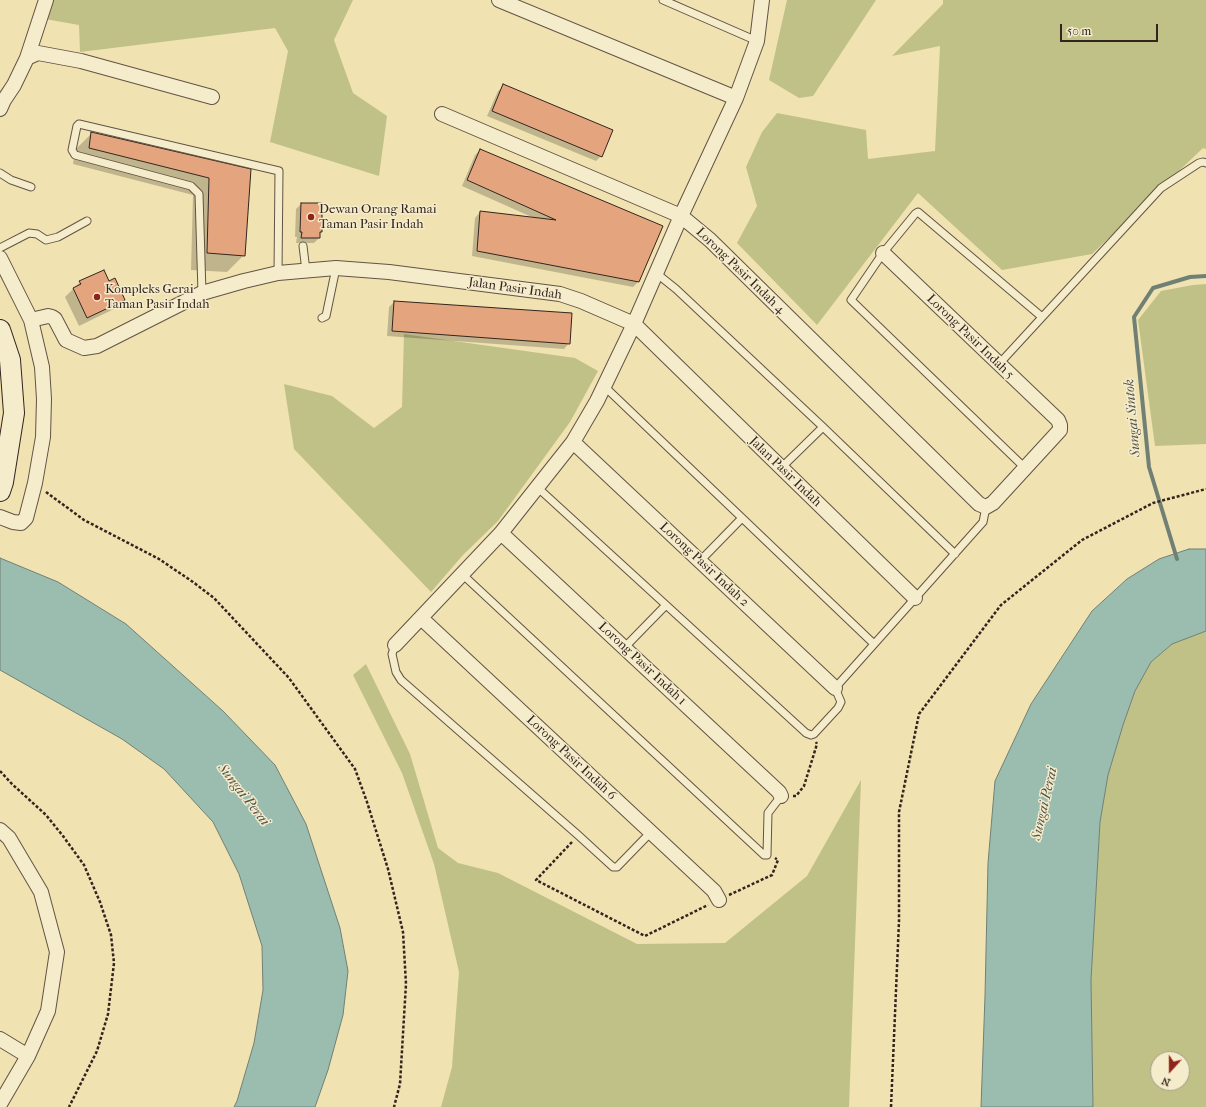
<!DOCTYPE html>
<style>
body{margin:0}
#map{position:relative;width:1206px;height:1107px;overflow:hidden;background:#f0e2b1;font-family:"IM FELL French Canon",serif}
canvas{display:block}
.north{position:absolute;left:1150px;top:1051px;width:40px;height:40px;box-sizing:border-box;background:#f5eccc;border:1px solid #a79c87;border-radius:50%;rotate:201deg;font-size:11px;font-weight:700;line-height:16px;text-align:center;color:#33241f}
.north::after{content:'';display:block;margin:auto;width:14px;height:18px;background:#8f2418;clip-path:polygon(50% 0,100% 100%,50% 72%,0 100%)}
.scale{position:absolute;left:1060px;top:24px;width:98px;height:18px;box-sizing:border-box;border:2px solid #33241f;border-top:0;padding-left:5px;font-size:12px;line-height:14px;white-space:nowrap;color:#33241f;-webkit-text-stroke:3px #f5eccc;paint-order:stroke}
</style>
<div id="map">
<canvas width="1206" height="1107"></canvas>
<div class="north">N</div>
<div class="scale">50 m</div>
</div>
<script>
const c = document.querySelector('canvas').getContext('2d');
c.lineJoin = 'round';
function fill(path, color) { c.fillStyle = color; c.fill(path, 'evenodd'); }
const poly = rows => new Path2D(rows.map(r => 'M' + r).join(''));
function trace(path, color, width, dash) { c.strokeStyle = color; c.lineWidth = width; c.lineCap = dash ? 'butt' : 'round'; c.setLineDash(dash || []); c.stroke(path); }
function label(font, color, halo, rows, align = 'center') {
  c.font = font + ' "IM FELL French Canon",serif'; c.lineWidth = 3; c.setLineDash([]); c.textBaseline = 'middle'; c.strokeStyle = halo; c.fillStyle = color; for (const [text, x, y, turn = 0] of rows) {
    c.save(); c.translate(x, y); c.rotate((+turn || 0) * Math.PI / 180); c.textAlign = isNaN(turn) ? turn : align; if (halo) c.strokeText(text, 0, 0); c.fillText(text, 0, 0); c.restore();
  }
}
const green = poly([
 [54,0,353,0,334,40,353,93,387,116,379,176,270,142,288,51,275,28,80,52,79,25,45,19],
 [787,0,876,0,813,96,799,98,769,80],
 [943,0,1206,0,1206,149,1203,148,1092,254,1002,270,918,193,817,325,737,243,757,206,746,167,762,132,777,113,866,130,868,159,935,151,940,46,892,56,943,4],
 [1206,284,1206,444,1155,446,1138,320,1161,291,1193,285],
 [404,334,575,358,598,371,570,422,498,521,463,555,431,592,294,449,284,384,332,396,374,428,402,407],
 [1206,631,1206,1107,1093,1107,1091,980,1100,822,1108,775,1123,725,1135,691,1151,662,1172,644],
 [1158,1059,1182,1059,1182,1083,1158,1083],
 [366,664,410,754,438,848,458,863,498,873,637,944,725,943,807,876,861,780,849,1107,441,1107,452,1067,459,972,434,864,402,773,353,675]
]);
const water = poly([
 [1189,549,1206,549,1206,631,1172,644,1151,662,1135,691,1123,725,1108,775,1100,822,1091,980,1093,1107,981,1107,985,996,988,863,995,781,1031,704,1092,611,1127,579,1159,559,1189,549],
 [0,558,58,582,126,624,223,711,275,765,306,824,340,928,348,971,343,1015,328,1070,315,1107,234,1107,237,1101,254,1043,263,990,262,946,239,874,213,822,164,769,122,739,0,670,0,558]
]);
const shadow = poly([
 [504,86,601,156,596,161,487,116,498,91],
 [92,133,250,170,244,255,227,272,191,270,193,195,73,164,75,150],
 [480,150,638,282,633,287,472,256,475,218,480,212,534,218,462,186,475,155],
 [301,204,321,232,319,233,319,238,314,243,296,243,297,237,295,237,296,209],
 [103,271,109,282,124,300,116,308,79,326,65,297,80,282],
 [394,302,569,343,564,349,387,336,389,307]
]);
const stream = poly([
 [1177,559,1149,467,1134,317,1153,288,1190,277,1206,276]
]);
const building = poly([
 [503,84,613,130,602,157,492,111,503,84],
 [91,132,251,169,245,256,207,253,209,178,89,148,91,132],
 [480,149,663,226,639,282,477,251,480,211,556,220,467,180,480,149],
 [301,203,322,203,322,232,320,232,320,238,301,238,302,232,300,232,301,203],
 [104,270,109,281,115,278,125,300,87,318,73,288,81,284,79,281,104,270],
 [394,301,572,313,570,344,392,331,394,301]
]);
const path = poly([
 [46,492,84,520,159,559,193,582,214,598,289,678,355,769,367,802,388,869,403,932,406,984,404,1017,400,1084,394,1107],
 [0,771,12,784,46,815,63,836,84,865,100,902,111,935,114,963,108,1014,97,1051,69,1107],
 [793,796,796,796,804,786,817,744,816,742],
 [572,842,536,880,645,936,708,905],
 [729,895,772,875,778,860,775,858],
 [891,1107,899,921,899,812,919,714,1001,605,1082,540,1153,503,1206,489]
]);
const service = poly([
 [663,0,757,41],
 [0,173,11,180,31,187],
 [303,246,306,271],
 [0,248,29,233,37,234,46,240,58,237,87,221],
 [656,273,676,289,823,427,955,554],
 [202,293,199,194,191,186,75,155,72,150,77,126,79,124,279,171,278,273],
 [322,318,326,316,336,268],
 [999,364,1161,188,1199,163,1203,162,1206,163],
 [605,387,874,644],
 [781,468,823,427],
 [1025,468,851,300,883,253,915,214,918,212,1042,317],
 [537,487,806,733,811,735,814,734,838,708,841,702,835,688,983,522,986,507],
 [700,561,742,518],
 [462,574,764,855,767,855,768,813,781,796],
 [395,645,392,654,396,672,401,680,578,835,613,867,617,867,651,832],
 [624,648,666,605]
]);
const minor = poly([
 [499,0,736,98],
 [27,58,38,53,81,61,212,97],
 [0,109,4,100,14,85,27,58,46,0],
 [442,114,681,216,710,240,979,504,986,507,993,503,1060,430,1060,425,1058,420,883,253],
 [0,258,31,320,42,367,44,399,43,437,35,483,26,518,21,523,13,522,0,517],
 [31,320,48,316,52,317,55,319,66,340,84,348,97,346,202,293,244,281,278,273,336,268,389,272,560,294,581,301,634,324,915,598],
 [573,442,835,688],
 [501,533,779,792,781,796],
 [421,618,714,891,719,900],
 [395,645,501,533,573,442,597,401,634,324,681,216,736,98,757,41,762,0],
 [0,830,9,838,41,892,57,952,48,1011,28,1056,0,1104],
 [0,1039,28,1056]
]);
const secondary = poly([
 [0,330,10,360,14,413,3,482,0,491]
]);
const markers = [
 [311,217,4,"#8f2418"],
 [97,297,4,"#8f2418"]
];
const poiNames = [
 ["Dewan Orang Ramai",319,210],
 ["Taman Pasir Indah",319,225],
 ["Kompleks Gerai",105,290],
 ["Taman Pasir Indah",105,305]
];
const streetNames = [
 ["Lorong Pasir Indah 4",740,271,44],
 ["Jalan Pasir Indah",515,289,8],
 ["Lorong Pasir Indah 5",970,337,44],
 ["Jalan Pasir Indah",785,472,44],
 ["Lorong Pasir Indah 2",704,565,43],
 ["Lorong Pasir Indah 1",642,664,43],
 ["Lorong Pasir Indah 6",571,758,43]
];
const waterNames = [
 ["Sungai Sintok",1133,418,-95],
 ["Sungai Perai",243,795,52],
 ["Sungai Perai",1045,804,-77]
];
fill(green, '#c0c187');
fill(water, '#9abdaf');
trace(water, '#718075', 1);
fill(shadow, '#0003');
trace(stream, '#718075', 4);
fill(building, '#e4a47e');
trace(building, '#33241f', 1);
trace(service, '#625444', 9);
trace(minor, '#625444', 16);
trace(secondary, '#33241f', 22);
trace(path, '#33241f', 2.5, [3, 2]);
trace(service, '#f5eccc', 7);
trace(minor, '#f5eccc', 14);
trace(secondary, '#f5eccc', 20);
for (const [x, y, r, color] of markers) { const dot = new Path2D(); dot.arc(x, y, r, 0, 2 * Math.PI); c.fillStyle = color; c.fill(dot); trace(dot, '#f5eccc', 1.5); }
label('13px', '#33241f', '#f5eccc', poiNames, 'left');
label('13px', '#33241f', '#f5eccc', streetNames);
label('italic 14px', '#52524a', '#f5eccc', waterNames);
</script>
